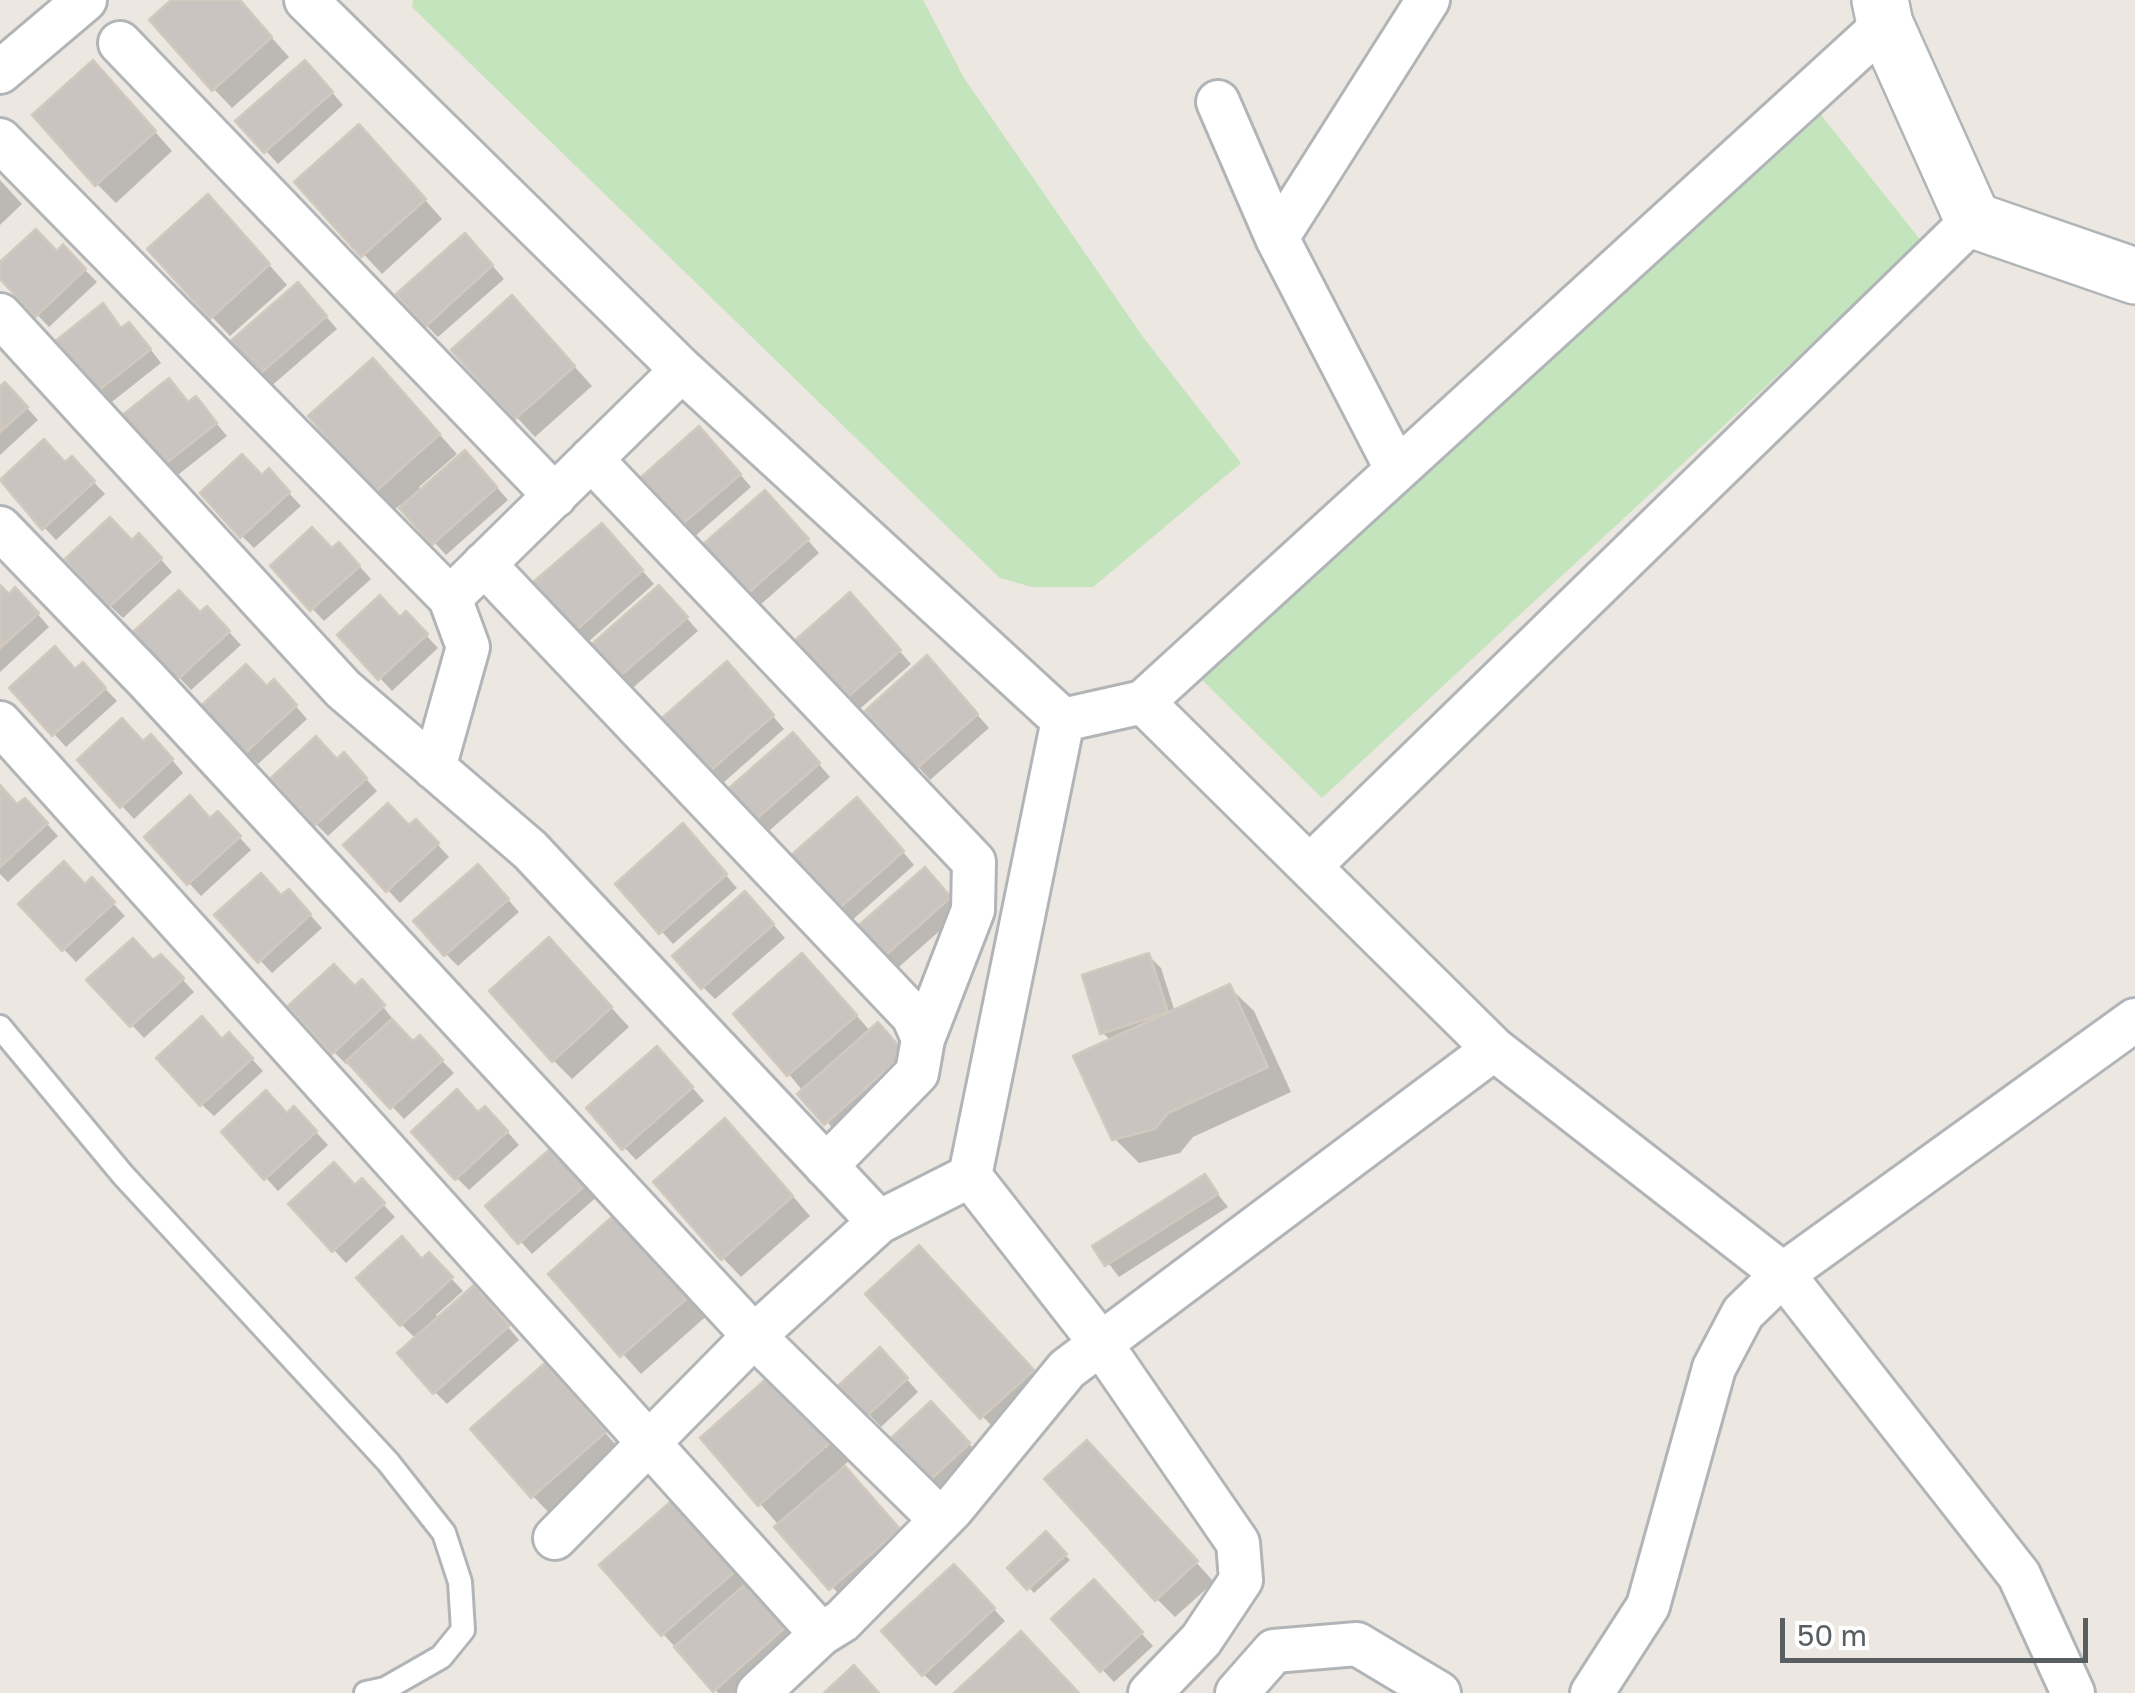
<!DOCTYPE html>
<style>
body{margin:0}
#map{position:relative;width:2135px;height:1693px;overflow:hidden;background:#ece7e0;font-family:"Golos Text",sans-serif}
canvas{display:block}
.scale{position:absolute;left:1780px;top:1618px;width:308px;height:45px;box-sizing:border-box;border:5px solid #595e61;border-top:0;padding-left:12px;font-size:30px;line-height:35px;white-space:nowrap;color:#595e61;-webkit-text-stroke:8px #fff;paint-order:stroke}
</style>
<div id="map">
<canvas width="2135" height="1693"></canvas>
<div class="scale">50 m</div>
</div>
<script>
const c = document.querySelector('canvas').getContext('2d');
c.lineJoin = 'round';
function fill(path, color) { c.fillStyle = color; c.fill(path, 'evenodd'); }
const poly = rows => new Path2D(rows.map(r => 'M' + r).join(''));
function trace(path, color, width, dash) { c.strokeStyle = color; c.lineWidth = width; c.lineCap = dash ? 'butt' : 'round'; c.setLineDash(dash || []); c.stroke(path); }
const green = poly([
 [413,0,923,0,964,78,1143,337,1241,463,1093,587,1032,587,1000,578,412,7],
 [1821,115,1922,242,1322,798,1201,679]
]);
const shadow = poly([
 [175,0,238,0,289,57,232,108,214,89],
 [317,75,343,105,278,164,266,151],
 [111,82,172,151,116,203,97,184],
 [377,146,442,219,382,274,297,182],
 [0,180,22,204,0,225],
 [226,216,287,285,230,336,212,317],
 [63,248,97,282,49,327,0,276,0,265,57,254],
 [478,249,504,279,438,337,426,325],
 [310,298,337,329,269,388,257,376],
 [102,307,123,330,141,337,161,363,108,405,96,393],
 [530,317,592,386,535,437,455,350],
 [391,380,457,454,419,487,423,491,477,465,508,500,446,555,400,505,395,509,377,490],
 [0,389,17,397,38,420,0,455],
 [189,404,207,412,227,436,174,478,162,466],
 [711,441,751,487,693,538,681,526],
 [44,443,66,465,72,459,105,494,56,540,2,482],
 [269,472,301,506,254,548,242,536,262,478],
 [777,505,819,553,759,606,747,594],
 [614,538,654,584,587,643,575,631],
 [132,543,151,548,172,572,123,618,110,606],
 [332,551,351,557,371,579,324,621,273,567],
 [0,588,9,597,28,603,49,627,0,672],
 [671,600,698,631,627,693,615,681],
 [862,608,911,664,855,713,843,701],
 [406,614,438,648,392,691,380,678,400,620],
 [201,616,219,621,241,645,191,690,137,632],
 [939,671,989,728,930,780,868,711],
 [76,672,95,678,117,701,66,747,13,689],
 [739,677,784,729,723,783,666,718],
 [267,689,286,695,307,719,258,764,245,752],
 [143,744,163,749,183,773,134,819,80,760],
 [805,748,830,777,761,838,749,826],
 [356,768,377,791,328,836,316,824],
 [0,788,18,807,37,813,58,836,8,882,0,874],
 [869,812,914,865,849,923,837,911],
 [211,820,230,827,251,850,201,896,147,838],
 [409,828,428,834,449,857,400,903,346,845],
 [695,839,737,888,673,944,619,884],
 [490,879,519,912,458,966,446,954],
 [92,881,125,916,76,962,21,904,85,887],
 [937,883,962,911,891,974,879,962],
 [282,898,301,905,322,928,272,973,218,915],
 [758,907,785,938,715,999,703,987],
 [1149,956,1161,968,1175,1012,1229,987,1254,1011,1291,1092,1193,1137,1180,1153,1139,1163,1114,1138,1111,1041,1102,1032],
 [567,959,629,1027,572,1079,553,1060],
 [154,963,173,969,194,992,144,1038,90,980],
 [821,975,871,1032,915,1066,838,1135,789,1074],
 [355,989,374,995,413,1045,420,1038,454,1073,404,1119,350,1061,346,1064,334,1052],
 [223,1042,241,1047,263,1071,214,1116,201,1104],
 [669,1061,704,1101,636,1160,589,1109],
 [478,1115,498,1121,519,1145,469,1190,457,1178],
 [288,1116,306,1121,328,1145,278,1191,224,1132],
 [744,1140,810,1216,741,1277,723,1258],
 [557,1147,600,1194,532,1254,489,1206],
 [1204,1177,1228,1207,1119,1277,1096,1247],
 [362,1182,395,1217,346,1263,292,1205,355,1188],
 [639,1231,711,1312,641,1374,551,1274],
 [429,1255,463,1291,436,1315,440,1319,486,1301,519,1340,447,1404,435,1392,416,1339,401,1324],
 [938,1267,1050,1390,1001,1436,869,1294],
 [892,1362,918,1392,881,1427,842,1386],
 [775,1374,851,1459,842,1467,917,1549,850,1607,703,1438],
 [563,1385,623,1453,551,1515,533,1496],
 [944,1416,981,1457,942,1493,930,1481],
 [1105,1462,1214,1582,1175,1617,1157,1599],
 [676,1500,799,1639,737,1693,718,1693,663,1634],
 [1046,1535,1070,1560,1034,1593,1011,1568],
 [966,1579,1005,1621,936,1686,923,1674],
 [1106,1595,1153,1646,1114,1682,1054,1619]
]);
const building = poly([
 [171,0,240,0,272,37,212,91,149,20,171,0],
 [93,60,156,131,95,186,32,115,93,60],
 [305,60,333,92,264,153,235,121,305,60],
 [359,124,426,199,361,257,294,182,359,124],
 [208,194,270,264,210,319,147,249,208,194],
 [36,229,57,251,63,244,86,269,35,317,0,279,0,262,36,229],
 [465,233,493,265,425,327,396,294,465,233],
 [298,282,327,316,255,378,226,345,298,282],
 [512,295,575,366,514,420,451,350,512,295],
 [103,303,121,328,129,322,151,349,94,394,53,343,103,303],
 [373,358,440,434,375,492,308,416,373,358],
 [169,378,188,402,196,396,217,423,160,468,120,417,169,378],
 [5,382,28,407,0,432,0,386,5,382],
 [699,426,741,474,679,527,638,480,699,426],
 [44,439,65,462,72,456,95,481,42,530,0,480,44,439],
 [465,450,497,487,432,545,399,508,465,450],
 [242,454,262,475,269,468,290,492,240,538,200,493,242,454],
 [765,490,809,539,745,596,701,546,765,490],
 [110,517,132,540,139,533,162,558,109,607,65,559,110,517],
 [602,523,643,570,573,633,531,584,602,523],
 [312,527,332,548,339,542,360,566,310,611,270,566,312,527],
 [0,585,9,594,15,587,39,613,0,648,0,585],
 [659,585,688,617,613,682,585,650,659,585],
 [179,590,200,612,207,606,230,631,177,680,133,632,179,590],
 [850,592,901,650,842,702,791,644,850,592],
 [380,595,400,617,406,611,428,634,378,680,337,635,380,595],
 [55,646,75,669,83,662,106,688,52,736,9,688,55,646],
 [927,655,978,714,916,769,865,711,927,655],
 [727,661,774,715,709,772,662,718,727,661],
 [246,664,267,686,274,679,297,705,244,754,201,706,246,664],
 [122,718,143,741,151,734,173,759,120,808,77,760,122,718],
 [793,732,820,763,747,827,720,796,793,732],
 [316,736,337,759,344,752,367,778,314,826,271,778,316,736],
 [0,785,17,804,25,798,48,823,0,867,0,785],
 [190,795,210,818,218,811,241,836,187,885,144,837,190,795],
 [857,797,904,851,835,912,788,858,857,797],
 [388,803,409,825,416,819,439,843,386,892,343,845,388,803],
 [683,823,727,874,659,934,615,884,683,823],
 [64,861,85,884,92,877,115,902,62,951,18,904,64,861],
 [478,864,509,899,444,956,413,921,478,864],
 [925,867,951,897,877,963,850,933,925,867],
 [261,873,281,895,289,889,311,914,258,963,214,915,261,873],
 [745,891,774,924,701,989,672,956,745,891],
 [549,937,612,1007,552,1062,489,991,549,937],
 [133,938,153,960,161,954,184,978,130,1027,86,980,133,938],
 [802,953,857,1015,787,1076,733,1014,802,953],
 [1149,953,1168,1012,1100,1034,1082,975,1149,953],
 [334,964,355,986,362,979,385,1005,332,1054,288,1006,334,964],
 [1230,984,1268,1067,1168,1113,1155,1129,1112,1140,1073,1056,1230,984],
 [202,1016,222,1039,229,1032,253,1058,200,1106,156,1058,202,1016],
 [392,1019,413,1041,420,1035,443,1060,390,1109,346,1061,392,1019],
 [878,1022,905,1053,824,1125,797,1094,878,1022],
 [657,1046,693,1087,622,1150,586,1108,657,1046],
 [457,1089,478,1112,485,1106,508,1131,455,1180,411,1132,457,1089],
 [266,1090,287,1113,294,1106,317,1131,264,1180,221,1132,266,1090],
 [725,1118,793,1196,721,1260,653,1182,725,1118],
 [557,1143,590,1181,518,1244,485,1206,557,1143],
 [334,1162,355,1185,362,1178,385,1203,332,1252,288,1204,334,1162],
 [1205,1174,1218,1194,1105,1266,1092,1246,1205,1174],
 [621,1209,694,1292,620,1357,548,1274,621,1209],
 [402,1236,422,1259,429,1252,453,1277,400,1326,356,1278,402,1236],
 [919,1245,1034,1370,980,1419,865,1294,919,1245],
 [474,1285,509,1326,433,1394,397,1353,474,1285],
 [880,1347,908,1378,867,1416,838,1386,880,1347],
 [545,1363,606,1432,531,1498,470,1429,545,1363],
 [775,1371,834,1439,758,1506,700,1438,775,1371],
 [931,1401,970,1443,928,1482,889,1440,931,1401],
 [1087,1440,1198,1561,1155,1601,1044,1479,1087,1440],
 [845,1466,900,1529,829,1590,774,1527,845,1466],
 [676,1497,739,1568,661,1636,599,1565,676,1497],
 [1046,1531,1067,1554,1027,1590,1007,1568,1046,1531],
 [954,1564,995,1608,922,1676,881,1631,954,1564],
 [1094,1579,1143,1632,1100,1672,1051,1619,1094,1579],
 [749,1581,788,1625,713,1692,674,1647,749,1581],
 [1021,1631,1079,1693,954,1693,1021,1631],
 [854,1665,879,1693,824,1693,854,1665]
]);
const lane = poly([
 [0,1027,123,1175,388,1462,444,1533,460,1582,463,1630,441,1657,385,1689,366,1693]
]);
const street = poly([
 [306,0,682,370,1063,720,1143,702,1494,1049,1783,1274,2019,1575,2073,1693],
 [120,43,555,496],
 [0,72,85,0],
 [1218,102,1277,238,1397,470],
 [0,140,450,598],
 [1277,238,1428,0],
 [0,315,343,689,530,850,879,1222],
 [591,459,974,862,973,910,923,1039],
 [0,528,146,679,754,1336,941,1520],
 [484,564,913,1016,923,1039,917,1073,826,1166],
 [1143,702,1885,24],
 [1063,720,970,1176,1099,1341,1238,1543,1241,1580,1201,1640,1150,1693],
 [0,723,821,1634],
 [434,768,468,647,450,598,682,370],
 [1311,865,1973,220],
 [555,1538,754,1336,879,1222,970,1176],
 [758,1693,821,1634,842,1621,952,1509,1067,1369,1494,1049],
 [1237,1693,1274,1651,1357,1644,1439,1693],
 [1592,1693,1648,1606,1714,1368,1743,1313,1783,1274,2135,1020]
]);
const secondary = poly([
 [1880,0,1885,24,1973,220,2135,276]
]);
fill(green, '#c3e4bc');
fill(shadow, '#0003');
fill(building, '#c9c4bf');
trace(building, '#d1c8be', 2.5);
trace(lane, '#b1b5b8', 28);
trace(street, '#b1b5b8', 48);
trace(secondary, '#b0b5b8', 60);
trace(lane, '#fff', 22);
trace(street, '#fff', 42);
trace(secondary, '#fff', 55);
</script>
